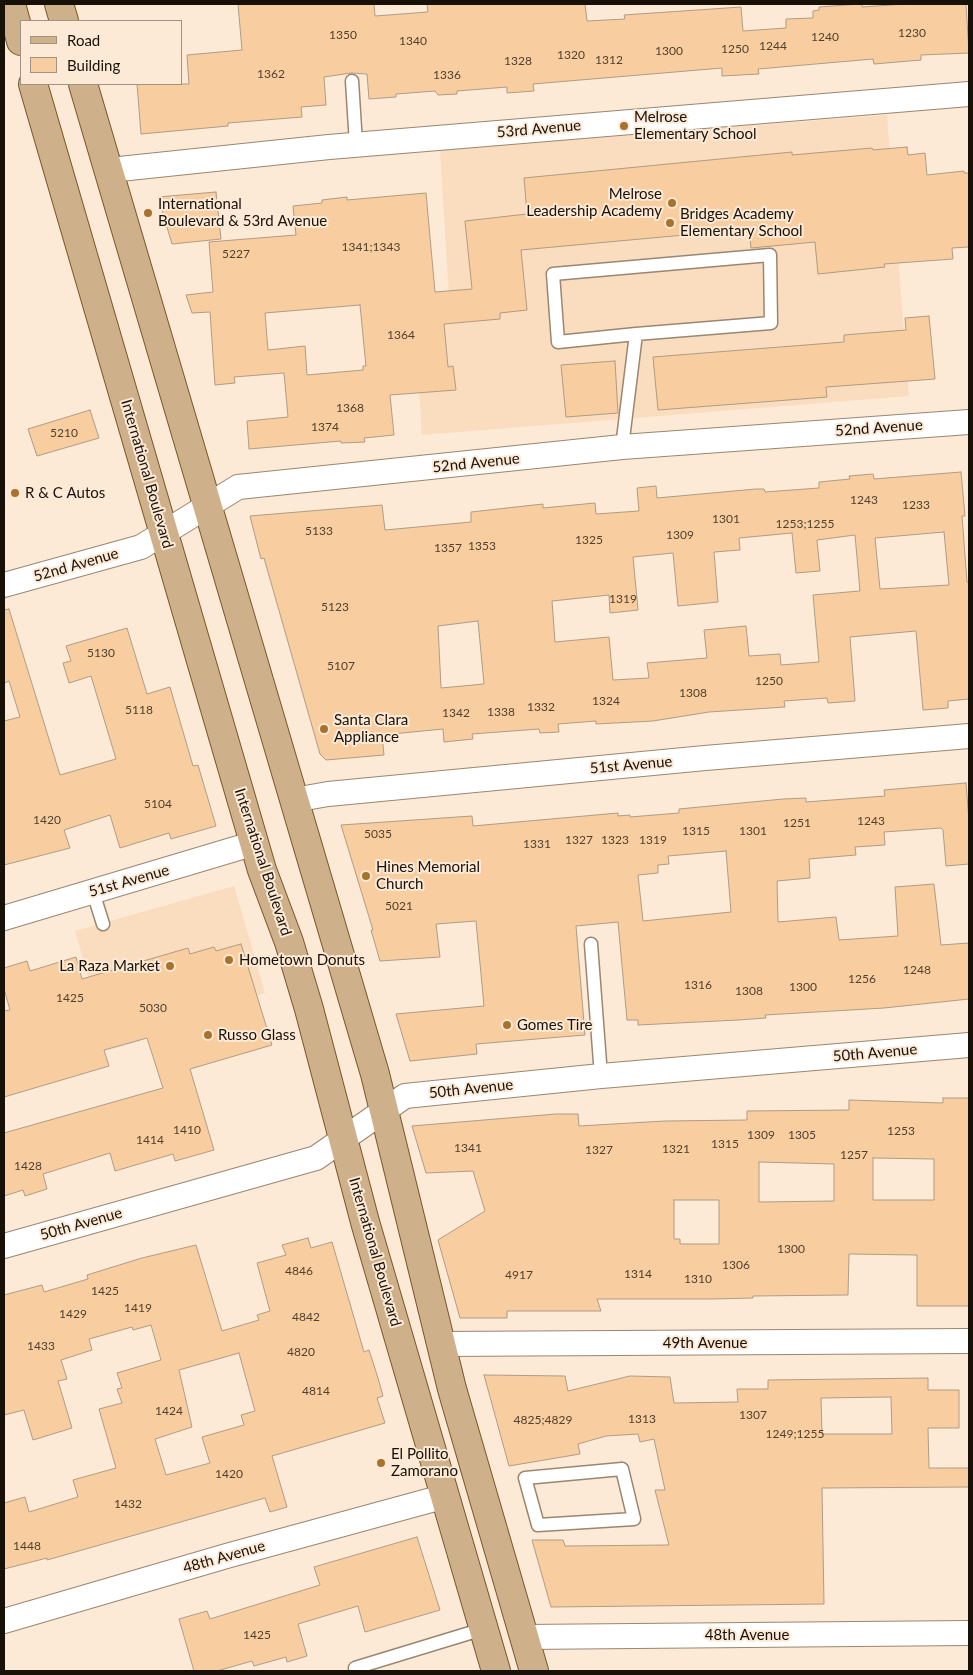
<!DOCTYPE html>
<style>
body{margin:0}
#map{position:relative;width:973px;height:1675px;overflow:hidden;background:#fce9d6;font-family:Lato,sans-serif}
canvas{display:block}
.frame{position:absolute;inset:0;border:5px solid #181108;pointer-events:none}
.legend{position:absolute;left:20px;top:20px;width:162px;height:65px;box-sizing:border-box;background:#fce9d6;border:1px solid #a19384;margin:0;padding:6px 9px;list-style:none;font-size:15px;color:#181108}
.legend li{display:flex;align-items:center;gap:10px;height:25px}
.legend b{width:25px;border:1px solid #a19384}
</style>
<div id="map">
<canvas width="973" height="1675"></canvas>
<div class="frame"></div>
<ul class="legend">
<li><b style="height:6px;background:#ceb08a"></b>Road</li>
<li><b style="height:14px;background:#f8cea0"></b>Building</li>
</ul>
</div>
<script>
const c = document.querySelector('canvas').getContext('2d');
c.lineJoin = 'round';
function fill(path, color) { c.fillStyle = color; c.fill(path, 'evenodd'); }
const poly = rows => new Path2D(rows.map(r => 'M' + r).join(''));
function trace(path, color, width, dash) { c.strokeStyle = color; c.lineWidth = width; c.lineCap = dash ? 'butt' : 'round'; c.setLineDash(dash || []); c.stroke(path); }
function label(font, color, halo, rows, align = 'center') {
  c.font = font + ' Lato,sans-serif'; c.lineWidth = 4; c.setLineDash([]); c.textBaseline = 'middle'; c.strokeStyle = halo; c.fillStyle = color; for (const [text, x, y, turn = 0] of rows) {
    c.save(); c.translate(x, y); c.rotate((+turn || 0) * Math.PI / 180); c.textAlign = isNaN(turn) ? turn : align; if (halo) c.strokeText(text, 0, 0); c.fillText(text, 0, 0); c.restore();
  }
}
const built = poly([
 [887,115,909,396,422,435,413,298,449,295,440,150],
 [234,886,265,993,137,1029,141,1041,109,1050,75,931]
]);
const building = poly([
 [238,4,374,4,375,16,428,12,427,4,585,4,587,21,625,19,624,15,741,7,743,31,786,28,786,19,813,18,813,11,819,10,819,7,860,4,862,4,862,7,905,4,966,4,969,53,921,55,921,60,874,64,873,59,758,69,759,74,722,76,722,68,533,84,534,91,507,93,507,87,457,91,457,94,438,95,435,91,396,94,396,97,369,99,367,74,351,73,324,77,326,105,301,107,302,117,228,123,228,126,141,134,137,84,189,84,187,55,242,50,238,4],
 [907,147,908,155,925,153,927,175,964,171,964,173,969,173,969,247,952,248,953,259,884,264,885,267,818,274,815,242,751,248,749,229,521,250,527,310,500,313,500,319,444,324,448,367,453,366,456,390,390,395,394,435,364,438,365,442,341,443,341,441,249,449,247,421,288,417,284,373,234,377,235,383,215,385,210,312,192,313,186,295,213,292,209,242,296,235,293,206,322,203,322,200,347,197,347,200,426,193,435,292,472,289,465,221,527,214,524,178,792,152,792,155,872,148,873,150,907,147],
 [360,305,366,366,363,366,363,370,307,375,305,346,268,350,265,313,360,305],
 [216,192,221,239,172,244,158,197,216,192],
 [929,316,935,379,826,387,827,397,658,410,653,357,844,342,844,335,906,330,905,318,929,316],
 [615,361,618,413,566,417,561,365,615,361],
 [90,410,99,438,37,456,28,429,90,410],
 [961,472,965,516,962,516,967,582,969,582,969,699,948,701,948,708,923,710,916,631,850,637,855,701,828,703,827,698,784,701,785,707,709,712,653,721,596,724,596,721,558,724,559,732,540,733,539,729,472,734,473,739,444,742,443,729,382,735,384,755,326,760,320,754,264,558,261,559,250,516,382,505,385,530,471,522,471,512,543,504,543,508,595,503,596,514,639,511,637,488,656,486,657,498,756,489,764,489,765,492,819,488,819,482,850,479,849,476,873,474,874,479,961,472],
 [944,532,949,585,880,589,875,538,944,532],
 [792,533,796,573,820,571,817,540,855,535,860,591,813,595,819,662,781,665,780,654,749,656,746,626,704,630,707,658,647,663,649,678,613,680,609,637,555,642,552,601,609,595,610,613,638,610,633,557,673,553,678,606,718,602,714,552,740,550,739,538,792,533],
 [478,621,484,684,441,688,438,626,478,621],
 [9,609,60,775,116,759,91,676,69,683,63,663,71,661,66,646,127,628,147,694,170,687,193,766,198,765,216,826,171,839,169,833,120,848,110,815,64,830,70,848,4,865,4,721,20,717,9,681,4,683,4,610,9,609],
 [966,783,969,821,969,864,946,866,943,830,941,828,884,832,885,845,855,847,856,855,809,859,810,878,777,881,778,922,836,917,839,940,898,936,895,887,934,884,941,945,969,943,969,999,884,1008,765,1015,766,1018,738,1020,638,1025,638,1020,627,1020,618,922,576,926,585,1035,476,1044,477,1054,410,1061,396,1014,484,1006,476,921,436,924,440,957,380,961,371,930,373,930,341,825,472,816,473,826,618,813,618,816,630,815,630,817,679,813,679,809,783,799,806,798,806,802,885,796,884,790,966,783],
 [726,851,731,912,643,921,638,875,658,873,658,865,669,864,668,856,726,851],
 [241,944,272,1045,190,1069,214,1150,175,1161,173,1154,115,1171,110,1153,43,1174,47,1189,25,1196,23,1190,4,1196,4,1133,163,1088,147,1038,104,1050,109,1066,4,1097,4,1011,10,1010,4,989,4,968,27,961,30,971,76,957,82,979,188,948,190,954,214,947,216,951,241,944],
 [943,1098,969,1098,969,1306,917,1306,917,1255,849,1254,848,1295,753,1296,753,1298,711,1299,597,1299,601,1311,507,1311,507,1318,460,1318,438,1240,485,1211,473,1171,426,1173,412,1126,556,1114,578,1114,579,1126,665,1121,747,1120,747,1111,849,1110,849,1100,943,1103,943,1098],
 [873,1158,934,1159,934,1200,873,1200,873,1158],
 [759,1162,834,1164,834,1201,759,1202,759,1162],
 [674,1200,719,1200,719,1244,680,1244,680,1239,674,1239,674,1200],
 [308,1238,311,1248,332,1242,364,1352,369,1350,378,1378,383,1396,377,1398,385,1423,272,1456,287,1507,270,1512,265,1498,47,1560,47,1558,4,1569,4,1503,25,1497,29,1512,78,1497,73,1480,116,1468,99,1409,122,1403,117,1389,122,1388,117,1373,161,1360,151,1325,133,1330,132,1327,89,1339,92,1350,61,1360,67,1379,58,1381,72,1428,33,1440,24,1410,4,1415,4,1295,42,1285,44,1292,88,1279,87,1275,142,1258,196,1245,222,1331,259,1320,257,1315,270,1311,257,1263,286,1255,282,1245,308,1238],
 [239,1353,255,1411,241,1415,244,1425,202,1437,210,1463,166,1475,155,1439,192,1427,179,1370,239,1353],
 [484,1375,565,1376,568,1391,630,1376,670,1377,674,1403,738,1402,737,1389,768,1389,768,1380,928,1378,928,1390,959,1390,959,1428,928,1428,929,1468,969,1468,969,1487,822,1488,824,1604,551,1607,532,1540,563,1540,565,1546,669,1545,655,1490,665,1490,654,1439,640,1442,638,1434,606,1436,578,1444,580,1454,509,1466,484,1375],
 [891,1397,892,1434,822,1434,821,1398,891,1397],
 [417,1537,440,1610,365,1632,358,1606,298,1624,307,1656,287,1662,286,1657,254,1666,252,1661,217,1671,194,1671,179,1619,207,1611,210,1619,320,1585,314,1567,417,1537]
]);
const service = poly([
 [352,81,356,144],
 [622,447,636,334,771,323,770,255,553,274,558,342,636,334],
 [93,892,103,924],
 [591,944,601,1076],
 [622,1469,634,1519,538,1525,525,1478,622,1469],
 [356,1671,355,1668,483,1629]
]);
const minor = poly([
 [110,170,329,147,969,94],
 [4,585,141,547,238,487,622,447,969,422],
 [294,800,328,794,705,758,969,736],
 [4,918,255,843],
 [4,1246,316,1158,405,1096,601,1076,969,1045],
 [441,1344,969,1341],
 [4,1621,230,1555,446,1496],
 [524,1637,969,1633]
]);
const primary = poly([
 [11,4,21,41],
 [59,4,64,21],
 [33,84,262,870,289,942,309,1009,365,1222,496,1671],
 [83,84,375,1074,452,1389,534,1671]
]);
const markers = [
 [624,126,5,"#a8722c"],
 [672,203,5,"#a8722c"],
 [148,213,5,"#a8722c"],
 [670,223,5,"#a8722c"],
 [15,493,5,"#a8722c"],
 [324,729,5,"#a8722c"],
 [366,876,5,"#a8722c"],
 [229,960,5,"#a8722c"],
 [170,966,5,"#a8722c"],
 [507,1025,5,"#a8722c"],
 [208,1035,5,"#a8722c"],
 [381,1463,5,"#a8722c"]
];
const numberNames = [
 ["1230",912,33],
 ["1350",343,35],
 ["1240",825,37],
 ["1340",413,41],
 ["1244",773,46],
 ["1250",735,49],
 ["1300",669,51],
 ["1320",571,55],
 ["1312",609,60],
 ["1328",518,61],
 ["1362",271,74],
 ["1336",447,75],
 ["1341;1343",371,247],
 ["5227",236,254],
 ["1364",401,335],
 ["1368",350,408],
 ["1374",325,427],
 ["5210",64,433],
 ["1243",864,500],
 ["1233",916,505],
 ["1301",726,519],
 ["1253;1255",805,524],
 ["5133",319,531],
 ["1309",680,535],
 ["1325",589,540],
 ["1353",482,546],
 ["1357",448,548],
 ["1319",623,599],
 ["5123",335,607],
 ["5130",101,653],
 ["5107",341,666],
 ["1250",769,681],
 ["1308",693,693],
 ["1324",606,701],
 ["1332",541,707],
 ["5118",139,710],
 ["1338",501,712],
 ["1342",456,713],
 ["5104",158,804],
 ["1420",47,820],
 ["1243",871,821],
 ["1251",797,823],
 ["1315",696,831],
 ["1301",753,831],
 ["5035",378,834],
 ["1327",579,840],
 ["1323",615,840],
 ["1319",653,840],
 ["1331",537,844],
 ["5021",399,906],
 ["1248",917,970],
 ["1256",862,979],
 ["1316",698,985],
 ["1300",803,987],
 ["1308",749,991],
 ["1425",70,998],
 ["5030",153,1008],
 ["1410",187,1130],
 ["1253",901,1131],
 ["1309",761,1135],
 ["1305",802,1135],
 ["1414",150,1140],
 ["1315",725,1144],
 ["1341",468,1148],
 ["1321",676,1149],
 ["1327",599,1150],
 ["1257",854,1155],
 ["1428",28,1166],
 ["1300",791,1249],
 ["1306",736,1265],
 ["4846",299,1271],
 ["1314",638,1274],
 ["4917",519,1275],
 ["1310",698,1279],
 ["1425",105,1291],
 ["1419",138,1308],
 ["1429",73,1314],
 ["4842",306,1317],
 ["1433",41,1346],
 ["4820",301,1352],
 ["4814",316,1391],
 ["1424",169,1411],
 ["1307",753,1415],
 ["1313",642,1419],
 ["4825;4829",543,1420],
 ["1249;1255",795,1434],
 ["1420",229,1474],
 ["1432",128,1504],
 ["1448",27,1546],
 ["1425",257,1635]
];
const poiNames = [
 ["Melrose",634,117],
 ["Elementary School",634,134],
 ["Melrose",662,194,"right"],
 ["Leadership Academy",662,211,"right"],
 ["International",158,204],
 ["Boulevard & 53rd Avenue",158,221],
 ["Bridges Academy",680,214],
 ["Elementary School",680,231],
 ["R & C Autos",25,493],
 ["Santa Clara",334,720],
 ["Appliance",334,737],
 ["Hines Memorial",376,867],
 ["Church",376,884],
 ["Hometown Donuts",239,960],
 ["La Raza Market",160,966,"right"],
 ["Gomes Tire",517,1025],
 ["Russo Glass",218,1035],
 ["El Pollito",391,1454],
 ["Zamorano",391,1471]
];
const streetNames = [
 ["53rd Avenue",539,129,-5],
 ["52nd Avenue",879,428,-4],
 ["52nd Avenue",476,463,-6],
 ["International Boulevard",147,474,74],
 ["52nd Avenue",76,565,-16],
 ["51st Avenue",631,765,-5],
 ["International Boulevard",263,862,72],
 ["51st Avenue",129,881,-16],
 ["50th Avenue",875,1053,-5],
 ["50th Avenue",471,1089,-6],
 ["50th Avenue",81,1224,-16],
 ["International Boulevard",375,1252,74],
 ["49th Avenue",705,1343],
 ["48th Avenue",224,1557,-16],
 ["48th Avenue",747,1635]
];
fill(built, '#f9ddbe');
fill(building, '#f8cea0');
trace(building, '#b09b84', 1);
trace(service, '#9b8670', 15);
trace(minor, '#9b8670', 26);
trace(primary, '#7a562a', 30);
trace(service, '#fff', 12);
trace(minor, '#fff', 24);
trace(primary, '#ceb08a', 28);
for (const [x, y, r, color] of markers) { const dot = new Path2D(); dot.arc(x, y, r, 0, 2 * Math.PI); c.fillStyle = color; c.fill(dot); trace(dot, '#fce9d6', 2); }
label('12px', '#50402e', null, numberNames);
label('15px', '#181108', '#fce9d6', poiNames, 'left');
label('15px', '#181108', '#fce9d6', streetNames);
</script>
